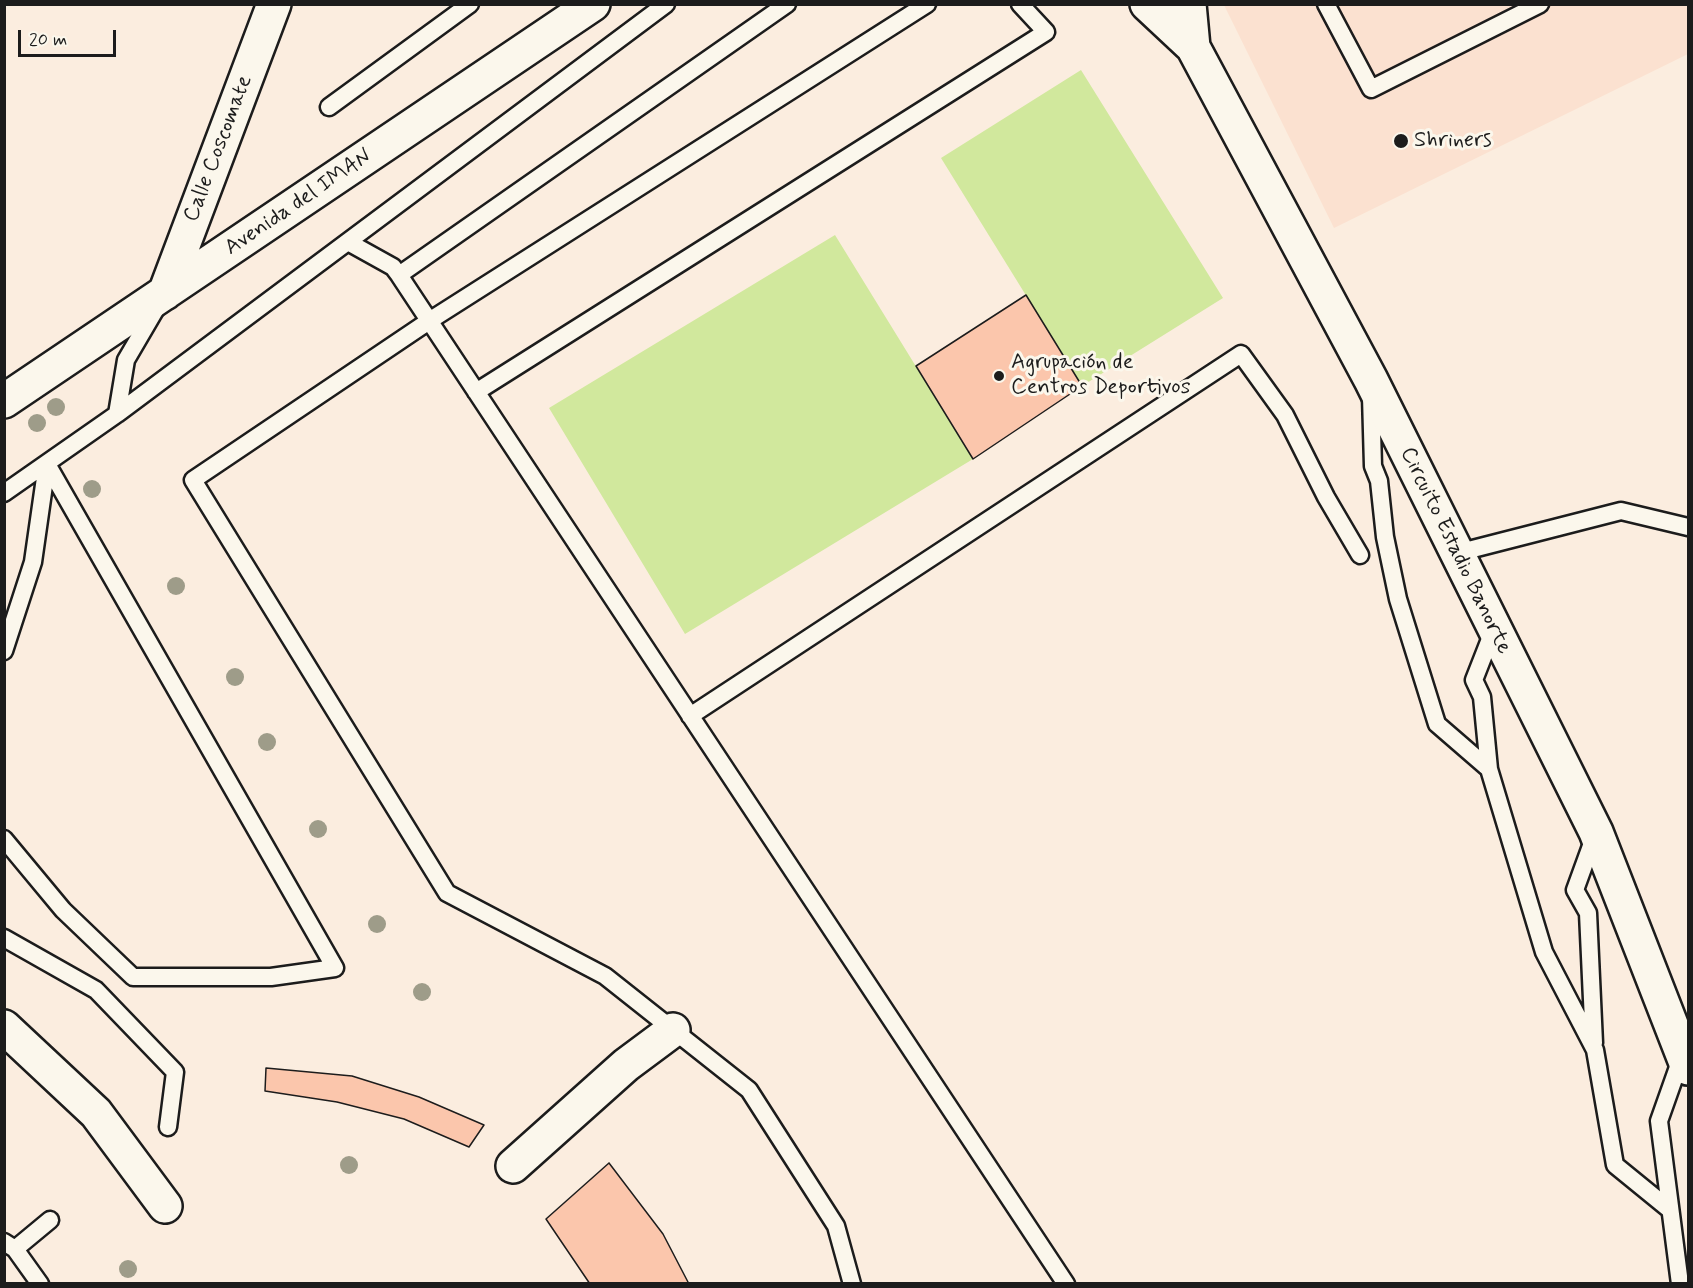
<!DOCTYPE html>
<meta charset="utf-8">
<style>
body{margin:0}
#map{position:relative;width:1693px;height:1288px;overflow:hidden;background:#fbeddf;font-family:Mynerve,sans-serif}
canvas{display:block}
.frame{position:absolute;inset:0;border:6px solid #1c1c1c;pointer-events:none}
.scale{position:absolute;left:18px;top:30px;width:98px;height:27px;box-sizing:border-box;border:3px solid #1c1c1c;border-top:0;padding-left:8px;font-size:18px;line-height:21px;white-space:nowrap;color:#1c1c1c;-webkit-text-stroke:4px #fbf7ec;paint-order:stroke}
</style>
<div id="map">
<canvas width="1693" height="1288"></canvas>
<div class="frame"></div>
<div class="scale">20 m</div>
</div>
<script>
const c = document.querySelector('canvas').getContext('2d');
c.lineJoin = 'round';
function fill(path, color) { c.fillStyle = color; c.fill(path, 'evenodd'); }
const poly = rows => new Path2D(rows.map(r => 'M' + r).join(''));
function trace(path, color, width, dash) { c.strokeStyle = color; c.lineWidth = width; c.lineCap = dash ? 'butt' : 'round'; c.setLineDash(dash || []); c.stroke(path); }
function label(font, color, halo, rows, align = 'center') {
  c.font = font + ' Mynerve,sans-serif'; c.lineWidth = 6; c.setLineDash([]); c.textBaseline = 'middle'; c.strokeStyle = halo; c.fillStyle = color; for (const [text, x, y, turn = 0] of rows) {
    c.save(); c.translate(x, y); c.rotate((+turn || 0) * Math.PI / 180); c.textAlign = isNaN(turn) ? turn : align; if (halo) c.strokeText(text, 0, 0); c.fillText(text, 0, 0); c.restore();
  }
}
const built = poly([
 [1224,5,1688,5,1688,54,1334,228]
]);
const green = poly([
 [1081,70,1223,298,1082,386,941,158],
 [835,235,973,459,685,634,549,408]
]);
const building = poly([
 [1026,295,1082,386,973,459,916,366,1026,295],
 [266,1068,352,1076,419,1097,484,1125,469,1147,404,1119,337,1102,265,1091,266,1068],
 [609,1163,663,1234,689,1284,590,1284,546,1219,609,1163]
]);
const lane = poly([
 [1326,4,1371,89,1540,4],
 [329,107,470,4],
 [348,242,393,267,399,275,1066,1284],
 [399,275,787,4],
 [476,392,1046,32,1020,4],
 [1371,396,1373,466,1379,481,1385,537,1398,599,1437,724,1489,769,1544,952,1595,1050,1615,1165,1669,1209],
 [117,414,126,360,157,307],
 [4,493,117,414,666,4],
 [1457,553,1621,511,1688,527],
 [4,651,33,562,47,464],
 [690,716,1241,354,1285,415,1326,497,1360,555],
 [1489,769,1482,697,1474,680,1494,629],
 [4,839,63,910,133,977,271,977,335,968,47,464],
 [4,938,96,990,175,1072,168,1127],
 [1594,1043,1588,913,1575,890,1595,835],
 [4,1242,15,1249,40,1284],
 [15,1249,50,1220],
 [852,1284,836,1226,749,1090,605,976,447,893,193,480,429,321,927,4],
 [1680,1284,1659,1121,1682,1056]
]);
const street = poly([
 [165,293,274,4],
 [4,401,593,4],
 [4,1027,96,1113,165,1206],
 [513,1166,626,1065,673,1030]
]);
const secondary = poly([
 [1147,4,1193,47,1371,380,1596,832,1688,1068],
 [1189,4,1193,47]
]);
const trees = [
 [56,407],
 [37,423],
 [92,489],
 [176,586],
 [235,677],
 [267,742],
 [318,829],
 [377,924],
 [422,992],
 [349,1165],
 [128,1269]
];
const markers = [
 [1401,141,8,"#1c1c1c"],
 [999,376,6,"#1c1c1c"]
];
const poiNames = [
 ["Shriners",1414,141],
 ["Agrupación de",1011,363],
 ["Centros Deportivos",1011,388]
];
const streetNames = [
 ["Calle Coscomate",219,149,-69],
 ["Avenida del IMAN",299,203,-34],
 ["Circuito Estadio Banorte",1455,551,64]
];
fill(built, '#fbe1d0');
fill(green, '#d1e89d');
fill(building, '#fbc6ac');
trace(building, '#1c1c1c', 1.5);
trace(lane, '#1c1c1c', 21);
trace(street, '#1c1c1c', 38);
trace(secondary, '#1c1c1c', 38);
trace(lane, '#fbf7ec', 16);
trace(street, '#fbf7ec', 33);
trace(secondary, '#fbf7ec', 33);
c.fillStyle = '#9e9c89';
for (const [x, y] of trees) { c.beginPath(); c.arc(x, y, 9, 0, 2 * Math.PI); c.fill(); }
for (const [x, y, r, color] of markers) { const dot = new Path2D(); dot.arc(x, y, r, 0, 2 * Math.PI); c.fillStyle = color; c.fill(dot); trace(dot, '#fbf7ec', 2); }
label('22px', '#1c1c1c', '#fbf7ec', poiNames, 'left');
label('22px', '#1c1c1c', '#fbf7ec', streetNames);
</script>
